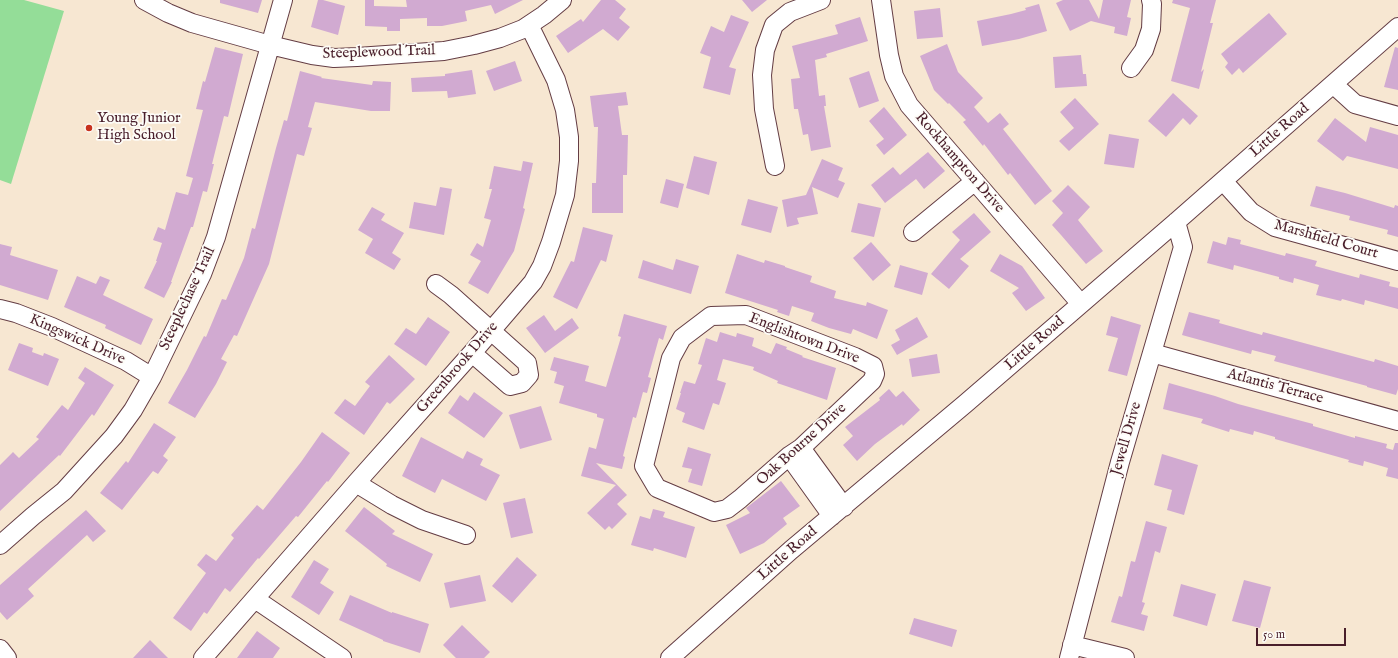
<!DOCTYPE html>
<style>
body{margin:0}
#map{position:relative;width:1398px;height:658px;overflow:hidden;background:#f7e7d2;font-family:"IM FELL English",serif}
canvas{display:block}
.scale{position:absolute;left:1256px;top:628px;width:90px;height:18px;box-sizing:border-box;border:2px solid #4a1f2b;border-top:0;padding-left:5px;font-size:12px;line-height:14px;white-space:nowrap;color:#4a1f2b;-webkit-text-stroke:3px #fdfcf7;paint-order:stroke}
</style>
<div id="map">
<canvas width="1398" height="658"></canvas>
<div class="scale">50 m</div>
</div>
<script>
const c = document.querySelector('canvas').getContext('2d');
c.lineJoin = 'round';
function fill(path, color) { c.fillStyle = color; c.fill(path, 'evenodd'); }
const poly = rows => new Path2D(rows.map(r => 'M' + r).join(''));
function trace(path, color, width, dash) { c.strokeStyle = color; c.lineWidth = width; c.lineCap = dash ? 'butt' : 'round'; c.setLineDash(dash || []); c.stroke(path); }
function label(font, color, halo, rows, align = 'center') {
  c.font = font + ' "IM FELL English",serif'; c.lineWidth = 3.5; c.setLineDash([]); c.textBaseline = 'middle'; c.strokeStyle = halo; c.fillStyle = color; for (const [text, x, y, turn = 0] of rows) {
    c.save(); c.translate(x, y); c.rotate((+turn || 0) * Math.PI / 180); c.textAlign = isNaN(turn) ? turn : align; if (halo) c.strokeText(text, 0, 0); c.fillText(text, 0, 0); c.restore();
  }
}
const green = poly([
 [0,0,24,0,64,11,11,184,0,180]
]);
const building = poly([
 [220,0,262,0,258,13,220,3],
 [318,0,323,0,345,6,338,35,311,27],
 [365,0,374,0,374,6,407,7,406,0,523,0,495,14,491,5,465,11,467,21,442,26,427,26,427,18,400,19,400,31,387,31,387,27,365,26],
 [601,0,615,0,626,9,619,18,630,27,618,41,603,29,568,53,556,36,581,19,583,22],
 [742,0,767,0,752,12],
 [1063,0,1089,0,1099,19,1103,0,1131,0,1127,17,1131,18,1127,36,1114,33,1115,27,1091,21,1070,31,1056,3],
 [1173,0,1216,0,1210,23,1213,23,1201,72,1204,69,1199,89,1171,81,1190,8,1172,3],
 [1039,4,1047,31,1019,39,982,46,977,21,1011,14,1026,10,1025,8],
 [940,8,943,37,917,39,914,11],
 [1269,13,1287,34,1243,73,1239,68,1232,75,1225,67,1228,63,1221,54],
 [731,15,749,22,729,67,736,69,730,95,703,88,711,57,700,53,711,26,724,32],
 [860,17,868,41,826,54,827,57,815,60,819,96,825,95,826,106,824,106,831,147,811,151,808,134,803,135,798,109,794,109,791,79,800,78,792,46,838,34,835,25],
 [947,44,958,72,983,98,974,107,988,123,1000,113,1009,124,1003,129,1052,191,1035,205,1010,173,1008,175,984,144,983,146,963,122,966,120,949,103,948,104,934,90,920,56],
 [215,47,243,54,228,117,224,116,212,164,214,164,207,192,203,191,193,227,191,227,171,282,172,282,164,298,144,288,157,261,156,261,162,243,153,240,158,227,165,230,176,192,188,195,193,178,186,176,203,110,196,109,203,81,205,82],
 [1395,47,1398,48,1398,90,1384,87],
 [1081,55,1083,74,1086,74,1087,86,1055,88,1053,57],
 [515,61,522,81,494,91,486,71],
 [472,70,476,94,448,98,447,91,412,92,411,78,445,76,445,74],
 [300,71,322,77,321,78,372,85,373,81,391,82,390,111,371,111,315,102,308,127,312,128,304,156,297,154,269,264,237,336,234,335,221,359,227,362,216,384,195,418,168,403,187,370,204,336,206,337,222,299,226,300,244,258,252,228,255,229,276,148,284,120,287,121],
 [869,71,879,101,859,108,849,78],
 [626,92,628,105,618,106,622,135,628,135,627,175,623,175,623,213,592,213,592,183,596,183,598,127,594,127,590,96],
 [1173,93,1198,116,1190,125,1183,118,1166,137,1148,121],
 [1075,98,1099,124,1069,151,1059,141,1074,128,1060,112],
 [884,107,907,135,884,155,876,145,884,139,869,121],
 [1335,118,1366,142,1370,127,1398,135,1398,169,1347,156,1343,161,1317,141],
 [1109,134,1139,139,1134,168,1104,164],
 [928,152,945,171,924,189,916,179,885,203,871,185,893,167,900,175],
 [694,156,717,162,709,195,686,188],
 [822,159,843,168,838,180,845,183,838,198,812,187,818,214,797,218,799,224,787,227,782,200,806,195],
 [523,161,533,163,523,208,525,209,514,251,488,294,468,283,481,261,470,255,477,243,483,247,491,220,484,218,492,189,489,189,494,166,521,171],
 [666,179,684,184,678,208,660,203],
 [1068,185,1090,207,1078,220,1103,251,1086,264,1061,235,1052,225,1063,213,1052,201],
 [1316,186,1345,193,1394,208,1395,205,1398,206,1398,237,1387,234,1388,230,1349,220,1350,216,1310,206],
 [440,187,452,189,444,235,409,228,414,202,436,206],
 [748,199,778,207,771,233,741,225],
 [858,203,881,208,874,237,851,232],
 [372,207,385,214,381,220,404,233,392,253,401,259,394,270,365,253,373,239,358,230],
 [974,213,991,232,960,259,969,266,949,289,931,274,960,240,952,232],
 [583,227,613,235,606,262,601,260,577,309,553,297,571,261,574,262],
 [1228,237,1241,240,1240,244,1285,256,1286,253,1317,261,1315,266,1359,278,1360,274,1390,282,1389,286,1398,288,1398,309,1365,300,1364,305,1342,299,1341,301,1316,295,1319,285,1294,278,1293,283,1279,279,1279,277,1234,265,1233,270,1207,263,1213,241,1226,245],
 [871,242,891,265,873,281,853,258],
 [0,244,12,247,10,255,58,270,48,300,0,285],
 [737,254,764,263,765,260,785,266,785,267,812,276,810,282,836,291,834,298,866,306,867,302,888,310,877,339,853,329,851,334,829,328,811,321,814,313,792,306,789,316,777,312,778,310,725,293],
 [1000,254,1022,266,1045,298,1026,311,1012,293,1019,288,990,271],
 [676,259,699,266,691,294,638,278,643,260,673,270],
 [900,265,928,273,922,295,894,287],
 [77,276,96,284,100,276,110,280,103,295,153,319,141,345,105,328,106,325,64,307],
 [1189,312,1220,320,1219,323,1262,335,1263,332,1374,362,1375,359,1398,366,1398,389,1396,395,1367,387,1367,386,1274,361,1276,356,1252,350,1251,354,1182,335],
 [624,314,667,326,663,340,659,338,648,377,651,378,647,393,643,392,636,418,633,417,623,456,625,457,622,469,596,463,627,495,617,504,627,514,612,529,609,526,605,530,587,513,616,485,581,476,589,447,596,449,604,419,597,417,597,414,559,403,564,386,554,383,557,372,550,370,554,357,589,366,585,381,606,387,621,337,618,336],
 [544,315,555,331,572,318,579,328,545,353,526,328],
 [1111,316,1141,325,1127,376,1108,371,1118,338,1106,335],
 [428,317,450,332,426,366,394,344,406,328,416,334],
 [917,317,928,337,897,355,891,345,900,340,895,330],
 [720,332,736,337,737,333,754,338,752,346,771,354,776,343,787,347,786,349,803,356,802,357,836,368,827,400,777,383,778,381,753,370,754,367,723,359,717,380,726,383,719,405,713,403,704,430,682,422,685,413,676,409,681,393,680,393,684,381,695,384,702,365,698,364,706,338,717,342],
 [19,343,33,348,32,352,43,356,44,353,59,359,48,386,8,370],
 [937,354,940,373,912,377,909,359],
 [389,355,415,379,390,404,387,402,364,435,334,413,345,399,355,406,370,386,365,382],
 [85,367,114,385,94,416,92,414,60,456,59,455,0,511,0,465,13,452,19,458,39,439,36,437,62,405,68,410,85,383,78,378],
 [1169,383,1215,396,1238,404,1313,424,1313,426,1355,438,1355,436,1387,444,1386,448,1393,450,1395,443,1398,443,1398,479,1386,476,1388,468,1364,461,1363,466,1348,462,1349,460,1275,439,1275,437,1254,431,1253,435,1230,429,1229,432,1201,423,1203,419,1163,409],
 [889,389,896,397,903,391,920,410,903,426,902,424,875,444,857,461,843,445,853,436,845,427,880,400,879,398],
 [474,392,503,413,484,438,448,413,460,395,468,401],
 [541,406,552,440,520,449,509,415],
 [154,423,176,437,163,456,168,460,158,474,153,471,122,510,100,493,126,461,128,463],
 [322,432,350,453,328,482,327,481,298,517,296,516,259,559,258,558,230,592,225,588,207,614,204,612,191,631,173,618,206,573,197,565,206,554,216,561,234,538,231,535,257,505,263,510,301,462],
 [421,437,463,459,467,451,483,459,480,465,500,475,486,501,442,479,435,493,402,476],
 [688,447,711,454,702,486,688,482,692,469,682,467],
 [1162,454,1198,465,1184,515,1167,510,1172,490,1154,485],
 [781,481,800,506,783,518,787,524,764,543,740,554,726,525,750,513,746,508],
 [525,498,533,533,511,538,503,503],
 [364,507,395,531,392,534,433,554,420,582,386,566,387,564,345,531],
 [653,509,665,512,663,517,695,527,686,558,654,548,653,551,631,545,640,516,650,519],
 [86,510,106,531,93,542,87,535,28,589,34,596,7,620,0,612,0,585],
 [1146,521,1167,527,1160,553,1155,551,1142,602,1145,603,1141,614,1148,616,1144,631,1111,622,1119,596,1122,597,1131,561,1135,562],
 [517,557,537,575,512,603,492,586],
 [314,560,329,569,320,583,334,592,319,615,291,597],
 [480,575,486,601,450,608,444,583],
 [1244,580,1271,587,1260,628,1232,621],
 [1181,584,1216,594,1207,626,1173,616],
 [350,595,392,613,392,612,429,624,420,653,383,641,383,640,339,620],
 [914,618,957,630,952,647,909,634],
 [462,625,490,652,484,658,456,658,443,645],
 [257,631,280,648,273,658,237,658],
 [150,640,168,658,133,658]
]);
const minor = poly([
 [144,0,168,13,192,23,270,45,312,55,334,58,357,57,444,51,474,45,500,38,523,29,544,15,562,0],
 [881,0,889,55,894,76,909,105,1081,304],
 [1131,68,1144,50,1151,29,1152,4,1151,0],
 [1333,84,1355,104,1398,116],
 [775,166,764,109,762,75,765,50,774,25,790,12,821,0],
 [1223,181,1251,212,1275,227,1398,261],
 [913,232,975,181],
 [436,284,451,295,527,363,529,375,522,383,510,386,472,353],
 [0,309,16,313,52,327,126,361,152,377],
 [746,315,855,357,873,366,875,374,872,381,801,448,789,456,740,499,727,509,714,512,657,488,644,466,671,358,682,338,711,316,746,315],
 [1152,353,1398,421],
 [801,448,844,507],
 [789,456,832,516],
 [356,483,392,505,422,520,466,535],
 [0,545,33,516,64,491,114,436,133,410,152,377,202,274,216,237,283,0],
 [255,599,342,658],
 [1072,645,1125,658],
 [0,649,7,658],
 [203,658,356,483,472,353,533,282,542,266,551,242,565,195,569,161,569,137,565,110,556,80,529,25],
 [670,658,791,550,965,404,1176,222,1398,27],
 [1069,658,1120,462,1183,247,1176,222]
]);
const markers = [
 [89,128,4,"#c8321e"]
];
const streetNames = [
 ["Steeplewood Trail",379,53,-2],
 ["Little Road",1280,131,-41],
 ["Rockhampton Drive",959,163,49],
 ["Marshfield Court",1326,240,16],
 ["Steeplechase Trail",188,299,-65],
 ["Englishtown Drive",804,339,21],
 ["Kingswick Drive",77,340,24],
 ["Little Road",1035,344,-41],
 ["Greenbrook Drive",458,368,-49],
 ["Atlantis Terrace",1275,387,15],
 ["Jewell Drive",1127,439,-74],
 ["Oak Bourne Drive",802,445,-42],
 ["Little Road",788,554,-41]
];
const poiNames = [
 ["Young Junior",97,119],
 ["High School",97,136]
];
fill(green, '#94dd98');
fill(building, '#d1aad1');
trace(minor, '#643d44', 20);
trace(minor, '#fff', 18);
for (const [x, y, r, color] of markers) { const dot = new Path2D(); dot.arc(x, y, r, 0, 2 * Math.PI); c.fillStyle = color; c.fill(dot); trace(dot, '#fdfcf7', 1.5); }
label('15px', '#4a1f2b', '#fdfcf7', streetNames);
label('15px', '#4a1f2b', '#fdfcf7', poiNames, 'left');
</script>
